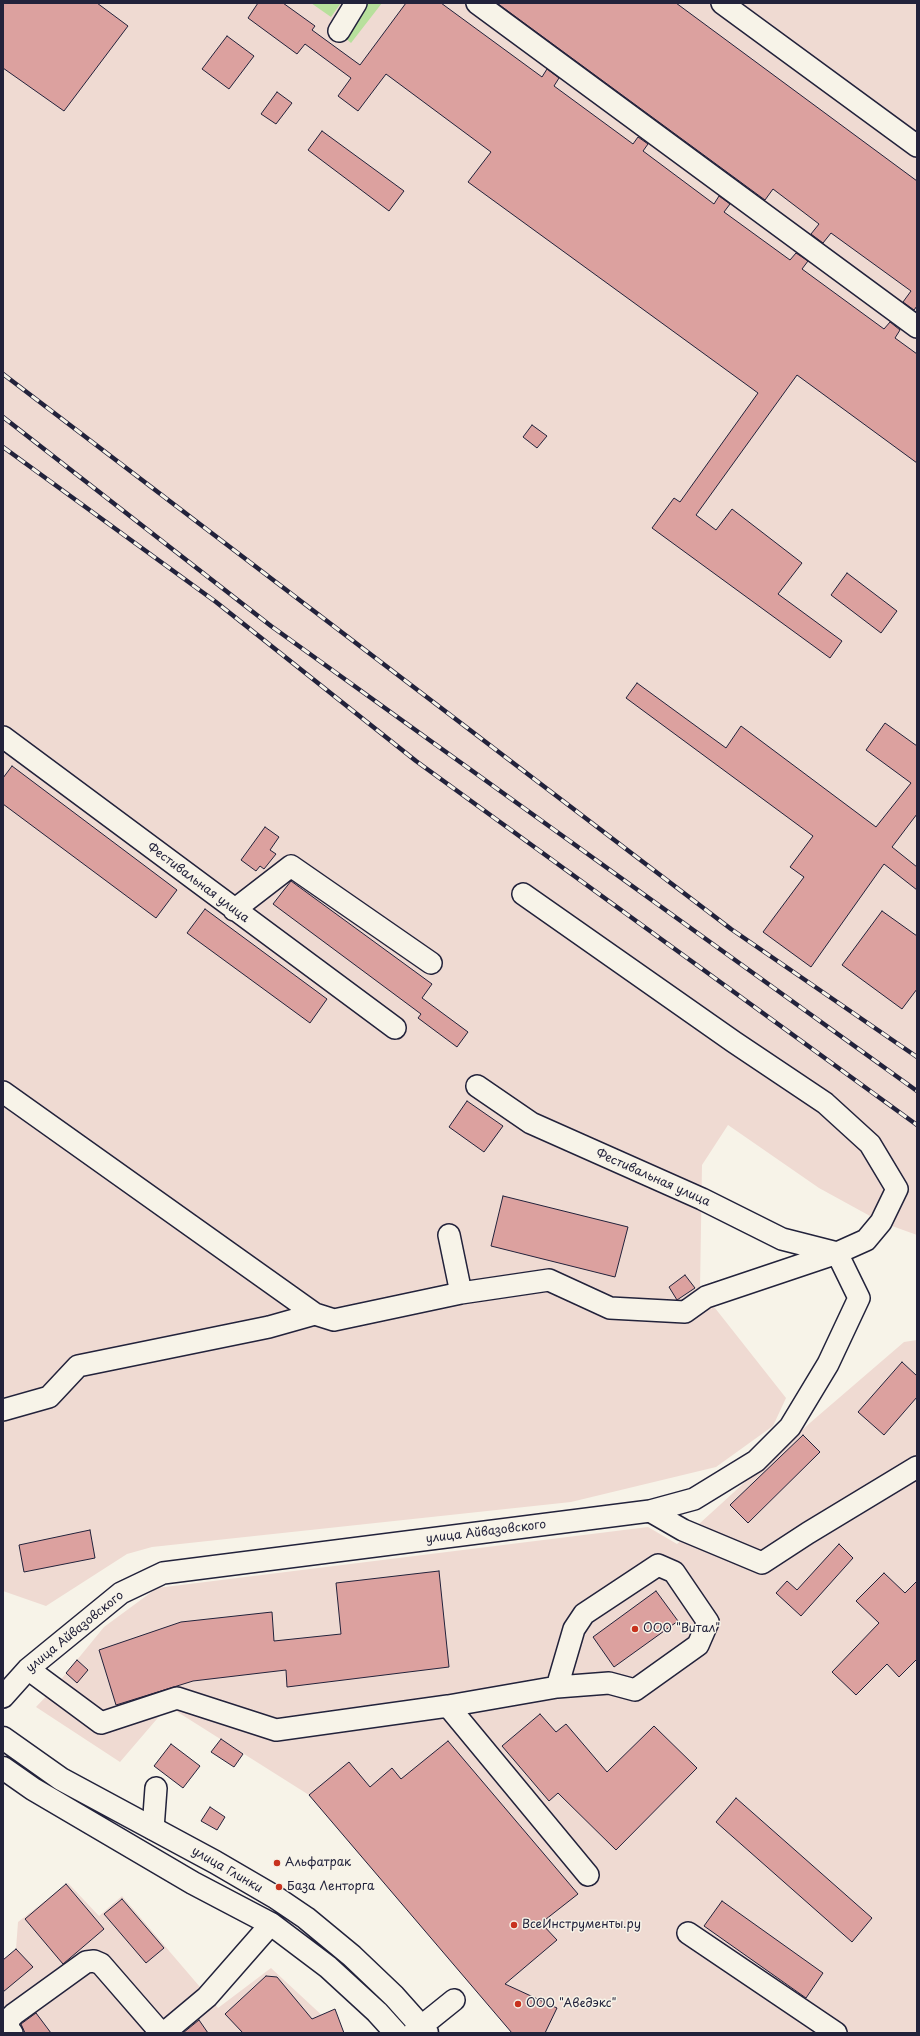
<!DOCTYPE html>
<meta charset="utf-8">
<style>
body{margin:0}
#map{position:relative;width:920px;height:2036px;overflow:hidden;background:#f7f3e8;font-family:"Playpen Sans",sans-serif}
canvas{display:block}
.frame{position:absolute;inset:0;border:4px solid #22223b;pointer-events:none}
</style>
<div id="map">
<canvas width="920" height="2036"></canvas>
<div class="frame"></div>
</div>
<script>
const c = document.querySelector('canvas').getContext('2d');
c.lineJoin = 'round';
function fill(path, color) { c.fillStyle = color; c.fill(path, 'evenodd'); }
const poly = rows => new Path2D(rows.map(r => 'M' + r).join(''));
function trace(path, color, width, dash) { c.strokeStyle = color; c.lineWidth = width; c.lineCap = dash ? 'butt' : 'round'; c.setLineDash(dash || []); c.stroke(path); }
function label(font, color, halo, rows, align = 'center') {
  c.font = font + ' "Playpen Sans",sans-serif'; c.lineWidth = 3; c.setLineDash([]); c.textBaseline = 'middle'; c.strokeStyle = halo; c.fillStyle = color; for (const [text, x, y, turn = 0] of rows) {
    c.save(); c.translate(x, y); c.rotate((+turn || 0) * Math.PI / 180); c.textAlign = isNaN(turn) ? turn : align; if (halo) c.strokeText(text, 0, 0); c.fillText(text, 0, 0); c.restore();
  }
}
const built = poly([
 [3,3,917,3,917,1235,881,1222,819,1188,728,1125,702,1165,700,1289,786,1398,773,1426,716,1467,571,1502,152,1547,127,1554,46,1606,3,1591],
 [917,1340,917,2033,512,2033,309,1795,168,1706,120,1762,36,1707,54,1688,104,1627,157,1588,648,1527,677,1544,811,1422,904,1342],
 [68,1883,99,1916,122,1896,218,2008,271,1968,341,2033,3,2033,3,1960,16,1949,18,1922]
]);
const green = poly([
 [311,3,341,3,331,17],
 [361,3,382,3,351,43,342,35]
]);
const building = poly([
 [3,3,97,3,128,26,64,111,3,68,3,3],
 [258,3,283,3,315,26,312,30,360,65,406,3,441,3,542,77,547,69,559,78,554,86,633,144,638,137,648,144,643,151,714,204,719,196,730,204,724,212,790,260,796,253,808,261,802,269,884,329,890,322,900,330,895,338,917,354,917,463,797,375,696,515,716,530,732,509,802,563,778,594,842,641,830,658,652,528,674,498,680,502,758,393,468,182,491,152,386,74,358,111,338,96,351,78,305,44,297,54,248,18,258,3],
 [497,3,676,3,917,181,917,306,914,310,903,302,911,291,831,233,823,243,811,234,819,224,773,189,765,200,497,3],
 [227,36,254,56,229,89,202,69,227,36],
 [277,92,292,103,276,124,261,114,277,92],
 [322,131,404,191,389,211,308,150,322,131],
 [532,425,547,436,537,448,523,437,532,425],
 [847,573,897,611,881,633,831,595,847,573],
 [637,683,726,748,741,726,876,827,911,783,866,750,885,723,917,746,917,814,892,847,917,867,917,890,884,864,811,967,763,932,804,877,790,867,813,836,626,698,637,683],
 [12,766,177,890,156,918,3,804,3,778,12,766],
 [265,827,279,837,270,850,276,854,264,869,260,866,256,871,241,860,265,827],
 [291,881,432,984,422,998,468,1032,457,1047,418,1018,421,1014,273,904,291,881],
 [205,909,327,999,310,1023,187,933,205,909],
 [882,911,917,936,917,989,902,1009,842,965,882,911],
 [467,1101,503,1126,484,1152,449,1127,467,1101],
 [503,1196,628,1227,615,1277,491,1246,503,1196],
 [685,1275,695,1288,677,1300,669,1287,685,1275],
 [902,1362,917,1376,917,1397,884,1435,858,1412,902,1362],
 [803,1435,820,1452,748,1523,730,1505,803,1435],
 [90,1530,95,1558,24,1572,19,1545,90,1530],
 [839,1544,853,1558,801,1616,776,1593,787,1581,797,1590,839,1544],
 [439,1571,449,1667,287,1687,286,1670,193,1681,116,1705,99,1650,181,1622,272,1612,274,1641,341,1634,336,1583,439,1571],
 [884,1573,905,1593,917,1581,917,1659,899,1677,887,1664,856,1695,832,1672,879,1623,856,1601,884,1573],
 [656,1591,678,1621,614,1667,593,1637,656,1591],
 [77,1660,88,1670,77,1683,66,1673,77,1660],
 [540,1714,556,1732,566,1724,607,1772,654,1726,697,1768,616,1850,558,1793,549,1801,502,1746,540,1714],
 [221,1739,243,1754,234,1767,211,1752,221,1739],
 [448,1741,578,1894,541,1923,557,1940,505,1984,557,2008,545,2033,512,2033,309,1795,349,1762,370,1787,392,1768,401,1779,448,1741],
 [171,1744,200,1766,183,1788,154,1766,171,1744],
 [736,1798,872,1918,852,1942,716,1822,736,1798],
 [210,1807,225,1817,217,1830,201,1821,210,1807],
 [66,1884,104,1929,63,1964,25,1919,66,1884],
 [122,1899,164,1948,146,1963,104,1914,122,1899],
 [722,1901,823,1973,806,1998,704,1926,722,1901],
 [16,1949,33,1967,3,1992,3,1960,16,1949],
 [266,1976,277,1977,312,2019,335,2009,344,2033,243,2033,225,2014,266,1976],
 [36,2013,51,2033,25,2033,21,2024,36,2013],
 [199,2020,208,2033,183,2033,199,2020]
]);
const minor = poly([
 [477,3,917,327],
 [722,3,917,146],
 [339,31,356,3],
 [3,737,395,1028],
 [234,910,291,866,431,963],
 [477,1086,531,1123,702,1199,782,1239,837,1253],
 [3,1092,315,1314],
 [461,1293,549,1280,610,1308,685,1312,706,1297,837,1253,866,1240,881,1222,897,1189,870,1144,825,1103,734,1042,523,894],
 [3,1410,49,1397,78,1366,269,1327,315,1314,334,1320,461,1293,449,1235],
 [650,1511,683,1530,762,1563,808,1533,917,1467],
 [28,1669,101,1723,177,1698,276,1730,448,1706,588,1875],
 [3,1697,28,1669,121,1593,163,1573,650,1511,694,1499,756,1461,790,1427,828,1364,859,1298,837,1253],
 [448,1706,557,1687,609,1683,635,1690,698,1645,708,1622,674,1572,658,1565,584,1614,574,1629,557,1687],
 [153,1829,156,1788],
 [688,1933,836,2033],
 [12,2033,9,2029,8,2020,14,2014,86,1962,94,1961,101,1964,161,2033],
 [164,2033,207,1997,271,1924],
 [413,2033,454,2000]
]);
const highway = poly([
 [3,1738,61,1779,215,1862,275,1897,306,1918,352,1956,394,1996,427,2033],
 [3,1768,33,1789,193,1883,271,1924,328,1967,377,2012,396,2033]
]);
const rail = poly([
 [3,374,731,929,917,1057],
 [3,417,271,626,917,1091],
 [3,447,216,602,416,761,917,1125]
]);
const markers = [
 [635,1629,4,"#c8321e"],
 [277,1863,4,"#c8321e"],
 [279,1887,4,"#c8321e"],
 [514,1925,4,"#c8321e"],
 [518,2004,4,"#c8321e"]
];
const streetNames = [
 ["Фестивальная улица",198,883,37],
 ["Фестивальная улица",653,1178,24],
 ["улица Айвазовского",486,1532,-7],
 ["улица Айвазовского",75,1632,-39],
 ["улица Глинки",227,1870,30]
];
const poiNames = [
 ["ООО \"Витал\"",643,1629],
 ["Альфатрак",285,1863],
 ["База Ленторга",287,1887],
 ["ВсеИнструменты.ру",522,1925],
 ["ООО \"Аведэкс\"",526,2004]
];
fill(built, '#efdad2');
fill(green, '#b7e09c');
fill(building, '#dca19f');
trace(building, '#22223b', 1);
trace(minor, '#22223b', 24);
trace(highway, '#22223b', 25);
trace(minor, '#f7f3e8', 21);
trace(highway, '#f7f3e8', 22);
trace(rail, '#22223b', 4.5);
trace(rail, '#f7f3e8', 3, [9]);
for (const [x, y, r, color] of markers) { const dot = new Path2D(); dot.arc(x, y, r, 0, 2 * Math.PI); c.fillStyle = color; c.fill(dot); trace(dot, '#f7f3e8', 1.5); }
label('12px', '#22223b', '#f7f3e8', streetNames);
label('12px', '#22223b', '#f7f3e8', poiNames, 'left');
</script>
